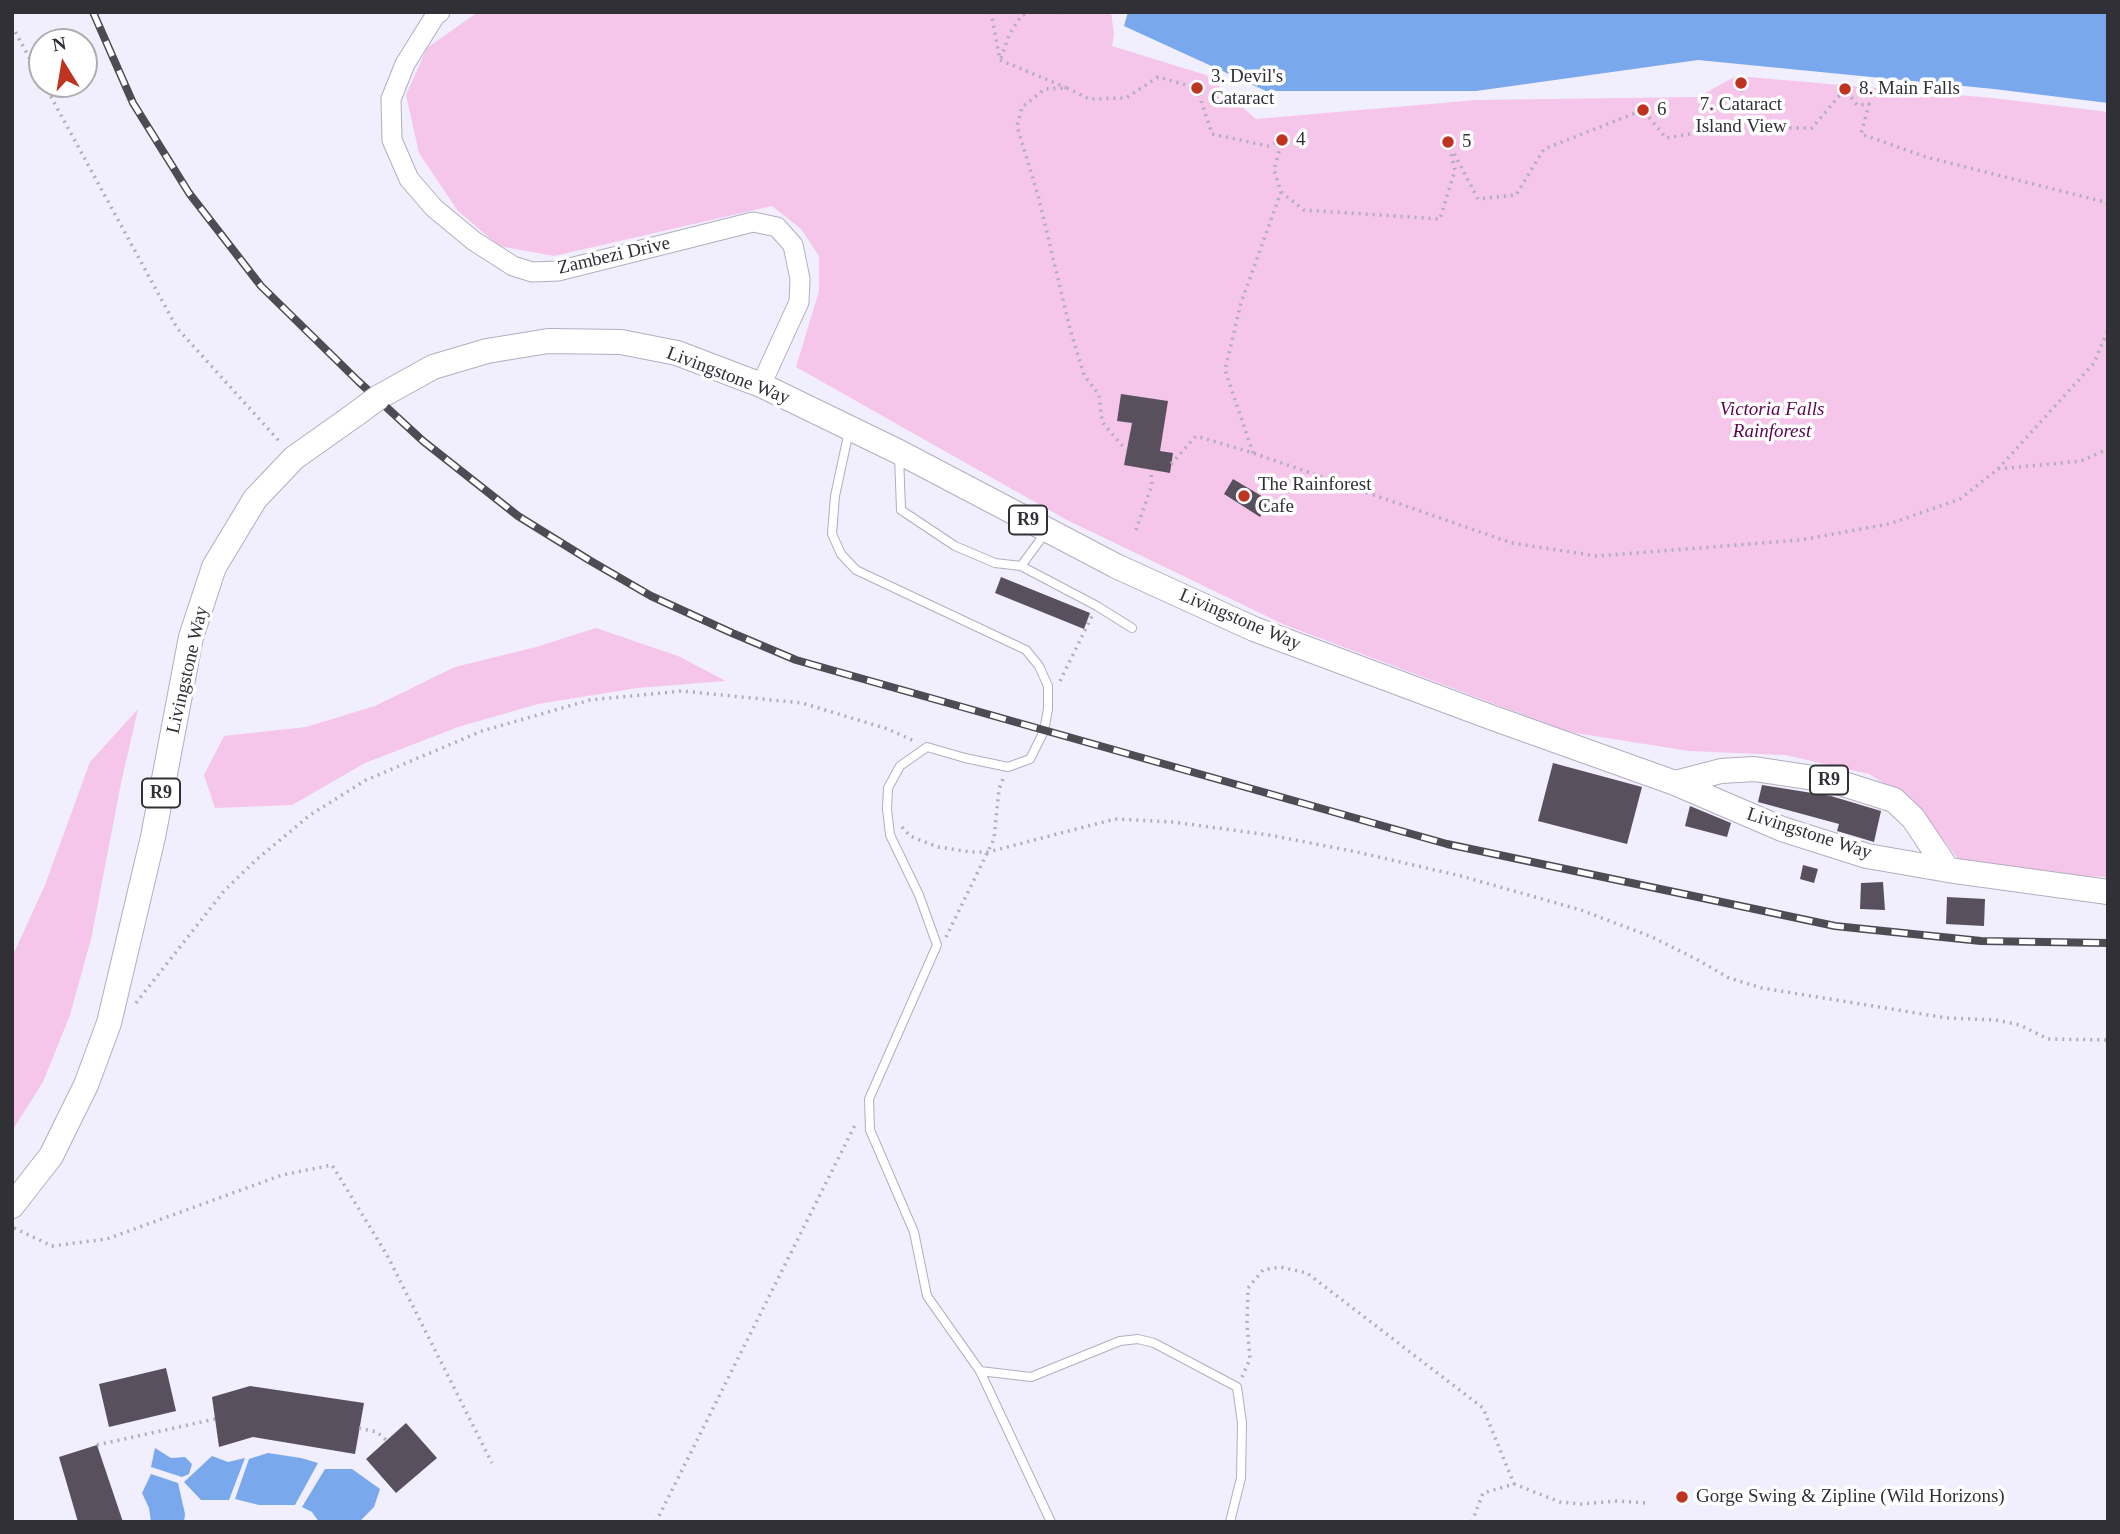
<!DOCTYPE html>
<style>
body{margin:0}
#map{position:relative;width:2120px;height:1534px;overflow:hidden;background:#f1eefd;font-family:"Times New Roman",serif}
canvas{display:block}
.frame{position:absolute;inset:0;border:14px solid #313037;pointer-events:none}
.north{position:absolute;left:28px;top:28px;width:70px;height:70px;box-sizing:border-box;background:#fff;border:2px solid #adacaf;border-radius:50%;rotate:349deg;font-size:19px;font-weight:700;line-height:28px;text-align:center;color:#313037}
.north::after{content:'';display:block;margin:auto;width:24px;height:32px;background:#bf3321;clip-path:polygon(50% 0,100% 100%,50% 72%,0 100%)}
</style>
<div id="map">
<canvas width="2120" height="1534"></canvas>
<div class="frame"></div>
<div class="north">N</div>
</div>
<script>
const c = document.querySelector('canvas').getContext('2d');
c.lineJoin = 'round';
function fill(path, color) { c.fillStyle = color; c.fill(path, 'evenodd'); }
const poly = rows => new Path2D(rows.map(r => 'M' + r).join(''));
function trace(path, color, width, dash) { c.strokeStyle = color; c.lineWidth = width; c.lineCap = dash ? 'butt' : 'round'; c.setLineDash(dash || []); c.stroke(path); }
function label(font, color, halo, rows, align = 'center') {
  c.font = font + ' "Times New Roman",serif'; c.lineWidth = 7; c.setLineDash([]); c.textBaseline = 'middle'; c.strokeStyle = halo; c.fillStyle = color; for (const [text, x, y, turn = 0] of rows) {
    c.save(); c.translate(x, y); c.rotate((+turn || 0) * Math.PI / 180); c.textAlign = isNaN(turn) ? turn : align; if (halo) c.strokeText(text, 0, 0); c.fillText(text, 0, 0); c.restore();
  }
}
const green = poly([
 [478,12,1111,12,1114,34,1112,46,1206,75,1256,119,1477,100,1698,97,1736,76,1993,98,2108,112,2108,877,2067,875,1958,859,1916,803,1869,774,1785,755,1689,751,1569,732,1285,625,1065,519,796,367,819,291,819,256,801,229,772,206,554,256,499,246,458,211,419,153,406,95,427,48],
 [596,628,678,656,726,681,637,688,538,704,458,727,365,763,292,805,215,808,204,775,224,736,306,727,375,706,455,667,536,647],
 [138,709,121,783,91,939,70,1015,43,1082,12,1131,12,957,45,885,90,762]
]);
const water = poly([
 [1128,12,2108,12,2108,103,1994,89,1698,60,1476,91,1266,91,1124,26],
 [155,1448,171,1458,185,1457,192,1464,189,1474,182,1477,151,1467],
 [268,1453,301,1458,318,1463,295,1505,259,1505,235,1499,249,1459],
 [212,1456,228,1462,245,1458,229,1500,201,1500,184,1482],
 [325,1469,352,1469,380,1489,374,1507,359,1522,319,1522,312,1512,302,1507],
 [151,1474,178,1483,185,1514,184,1522,151,1522,149,1508,142,1493]
]);
const building = poly([
 [1121,394,1168,401,1160,451,1173,453,1170,473,1124,465,1132,423,1117,421],
 [1233,479,1270,501,1260,517,1224,494],
 [1001,577,1090,613,1084,629,995,593],
 [1553,763,1642,787,1627,844,1538,821],
 [1762,785,1831,796,1881,811,1874,842,1837,831,1839,824,1758,802],
 [1690,806,1731,823,1727,837,1685,826],
 [1803,865,1818,869,1814,883,1800,879],
 [1883,882,1885,910,1860,909,1861,883],
 [1947,897,1985,899,1984,926,1946,924],
 [166,1368,176,1411,109,1427,99,1384],
 [250,1386,364,1403,355,1454,253,1437,219,1447,212,1397],
 [406,1423,437,1458,396,1493,366,1459],
 [97,1445,123,1522,78,1522,59,1457]
]);
const path = poly([
 [991,12,1000,60,1067,88,1045,89,1022,107,1017,126,1038,195,1070,329,1084,375,1099,395,1102,422,1126,450],
 [1061,12,1064,16,1064,12],
 [12,26,42,81],
 [1001,58,1009,35,1021,16,1028,12],
 [1741,83,1744,119],
 [44,84,177,328,280,442],
 [1067,88,1089,99,1126,98,1158,77,1197,88,1212,134,1268,146,1282,140,1274,170,1281,192,1241,303,1225,370,1253,453],
 [1281,192,1304,210,1440,219,1455,170,1448,142,1478,199,1516,195,1544,149,1643,110,1666,138,1719,129,1744,119,1784,128,1812,128,1845,89,1857,105,1869,104,1861,134,1926,157,2105,202,2108,205],
 [1171,464,1196,436,1253,453,1512,543,1597,556,1800,540,1889,524,1960,499,1998,469,2081,461,2108,449],
 [1998,469,2094,363,2108,330],
 [1136,530,1152,485,1151,470],
 [1060,681,1092,616],
 [902,827,910,836,938,847,971,852,988,852,1115,819,1173,822,1269,835,1357,852,1461,876,1581,910,1652,937,1698,960,1729,978,1762,988,1947,1018,1996,1020,2020,1025,2048,1039,2108,1040],
 [946,937,994,839,999,789,1003,779],
 [136,1003,224,891,256,860,310,815,366,780,482,731,590,700,682,691,802,703,888,729,916,742],
 [14,1228,52,1246,107,1239,282,1175,332,1165,387,1255,492,1463],
 [1242,1377,1250,1359,1247,1324,1248,1288,1263,1270,1280,1267,1307,1273,1483,1408,1514,1484],
 [359,1428,377,1432,387,1441],
 [97,1445,215,1419],
 [656,1522,856,1123],
 [1472,1522,1483,1493,1514,1484,1560,1502,1581,1504,1617,1501,1646,1503]
]);
const service = poly([
 [849,431,835,496,832,534,841,554,856,570,1026,650,1039,666,1048,686,1048,709,1044,731,1030,759,1008,767,965,758,927,747,900,766,888,788,887,809,890,835,919,895,937,945,869,1099,870,1130,914,1232,927,1296,980,1371,1051,1522],
 [899,455,901,510,955,546,995,563,1021,566,1097,606,1132,628],
 [1021,566,1046,532],
 [980,1371,1031,1377,1120,1341,1138,1339,1154,1343,1237,1387,1242,1423,1241,1478,1230,1522]
]);
const tertiary = poly([
 [440,12,435,16,405,64,391,99,392,140,409,179,434,208,474,241,513,266,532,272,558,271,753,222,777,227,793,245,800,279,799,302,761,385]
]);
const trunk = poly([
 [379,397,433,367,487,351,548,341,621,342,677,353,761,385,899,452,1116,566,1254,629,1493,718,1675,783,1782,829,1867,856,1948,870,2108,892],
 [1675,783,1721,771,1754,769,1834,781,1894,800,1913,818,1948,870],
 [12,1206,51,1156,86,1085,109,1023,153,837,191,637,214,567,255,499,294,458,356,414]
]);
const rail = poly([
 [93,12,133,103,189,193,261,286,358,381,423,441,518,516,589,560,651,596,732,633,796,660,1447,844,1835,926,1981,941,2108,943]
]);
const trunkBridge = poly([
 [356,414,379,397]
]);
const markers = [
 [1741,83,7,"#bf3321"],
 [1197,88,7,"#bf3321"],
 [1845,89,7,"#bf3321"],
 [1643,110,7,"#bf3321"],
 [1282,140,7,"#bf3321"],
 [1448,142,7,"#bf3321"],
 [1244,496,7,"#bf3321"],
 [1682,1497,7,"#bf3321"]
];
const shields = [
 [1028,520,38],
 [1829,780,38],
 [161,793,38]
];
const shieldNames = [
 ["R9",1028,520],
 ["R9",1829,780],
 ["R9",161,793]
];
const poiNames = [
 ["3. Devil's",1211,77],
 ["Cataract",1211,99],
 ["8. Main Falls",1859,89],
 ["7. Cataract",1741,105,"center"],
 ["Island View",1741,127,"center"],
 ["6",1657,110],
 ["4",1296,140],
 ["5",1462,142],
 ["The Rainforest",1258,485],
 ["Cafe",1258,507],
 ["Gorge Swing & Zipline (Wild Horizons)",1696,1497]
];
const streetNames = [
 ["Zambezi Drive",614,256,-13],
 ["Livingstone Way",728,376,21],
 ["Livingstone Way",1240,620,23],
 ["Livingstone Way",188,670,-77],
 ["Livingstone Way",1809,834,18]
];
const parkNames = [
 ["Victoria Falls",1772,410],
 ["Rainforest",1772,432]
];
fill(green, '#f5c5ea');
fill(water, '#79a8ed');
fill(building, '#59505e');
trace(service, '#b2aec0', 10);
trace(tertiary, '#b2aec0', 21);
trace(trunk, '#b2aec0', 26);
trace(path, '#b0aeba', 3.5, [2, 5]);
trace(service, '#fff', 8);
trace(tertiary, '#fff', 19);
trace(trunk, '#fff', 24);
trace(rail, '#4d4c54', 8);
trace(rail, '#fff', 5, [16]);
trace(trunkBridge, '#b2aec0', 26, []);
trace(trunkBridge, '#fff', 24);
for (const [x, y, r, color] of markers) { const dot = new Path2D(); dot.arc(x, y, r, 0, 2 * Math.PI); c.fillStyle = color; c.fill(dot); trace(dot, '#fff', 2.5); }
for (const [x, y, w] of shields) { const box = new Path2D(); box.roundRect(x - w / 2, y - 14.5, w, 29, 5); c.fillStyle = '#fff'; c.fill(box); trace(box, '#313037', 2); }
label('bold 18px', '#313037', null, shieldNames);
label('19px', '#313037', '#fff', poiNames, 'left');
label('19px', '#313037', '#fff', streetNames);
label('italic 19px', '#5c0452', '#fff', parkNames);
</script>
